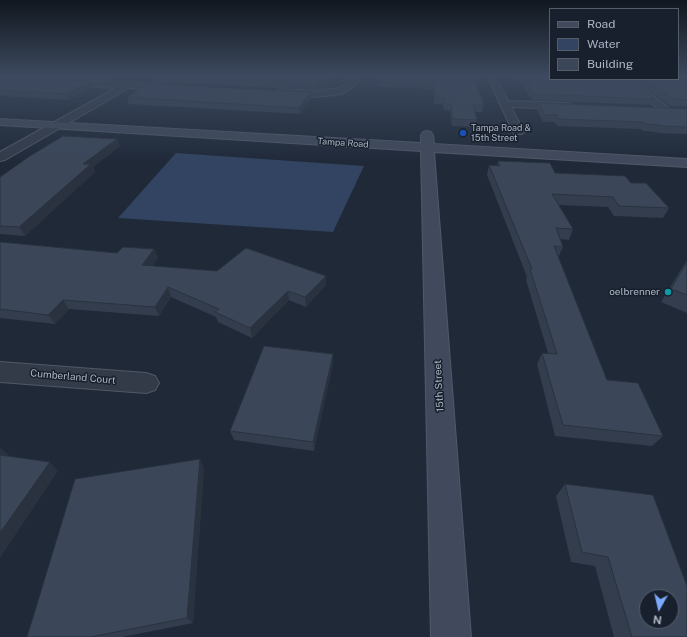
<!DOCTYPE html>
<style>
body{margin:0}
#map{position:relative;width:687px;height:637px;overflow:hidden;background:#1f2938;font-family:"Public Sans",sans-serif}
canvas{display:block}
.legend{position:absolute;left:549px;top:8px;width:130px;height:72px;box-sizing:border-box;background:#18202d;border:1px solid #545c6a;margin:0;padding:5px 7px;list-style:none;font-size:12px;color:#adb6c6}
.legend li{display:flex;align-items:center;gap:8px;height:20px}
.legend b{width:20px;border:1px solid #545c6a}
.north{position:absolute;left:639px;top:589px;width:40px;height:40px;box-sizing:border-box;background:#18202d;border:1px solid #545c6a;border-radius:50%;rotate:188deg;font-size:11px;font-weight:700;line-height:16px;text-align:center;color:#adb6c6}
.north::after{content:'';display:block;margin:auto;width:14px;height:18px;background:#7ba9fc;clip-path:polygon(50% 0,100% 100%,50% 72%,0 100%)}
</style>
<div id="map">
<canvas width="687" height="637"></canvas>
<ul class="legend">
<li><b style="height:5px;background:#414a5c"></b>Road</li>
<li><b style="height:11px;background:#324461"></b>Water</li>
<li><b style="height:11px;background:#3b4759"></b>Building</li>
</ul>
<div class="north">N</div>
</div>
<script>
const c = document.querySelector('canvas').getContext('2d');
c.lineJoin = 'round';
function fill(path, color) { c.fillStyle = color; c.fill(path, 'evenodd'); }
const poly = rows => new Path2D(rows.map(r => 'M' + r).join(''));
function trace(path, color, width, dash) { c.strokeStyle = color; c.lineWidth = width; c.lineCap = dash ? 'butt' : 'round'; c.setLineDash(dash || []); c.stroke(path); }
function label(font, color, halo, rows, align = 'center') {
  c.font = font + ' "Public Sans",sans-serif'; c.lineWidth = 3; c.setLineDash([]); c.textBaseline = 'middle'; c.strokeStyle = halo; c.fillStyle = color; for (const [text, x, y, turn = 0] of rows) {
    c.save(); c.translate(x, y); c.rotate((+turn || 0) * Math.PI / 180); c.textAlign = isNaN(turn) ? turn : align; if (halo) c.strokeText(text, 0, 0); c.fillText(text, 0, 0); c.restore();
  }
}
const water = poly([
 [176,153,364,166,333,232,118,218]
]);
const street = poly([
 [4,76,175,85,180,88,175,91,129,88,5,160,0,161,0,152,116,88,21,83,5,79,4,76],
 [351,76,359,76,357,84,342,94,316,97,281,95,276,92,281,89,316,91,339,88,348,83,351,76],
 [487,76,495,76,508,101,569,103,574,106,569,109,511,107,524,132,522,134,514,134,487,76],
 [622,79,632,79,671,110,670,112,662,112,622,79],
 [0,362,146,373,155,376,159,383,155,390,146,393,0,382,0,362]
]);
const secondary = poly([
 [0,119,421,143,421,135,423,132,427,131,431,132,433,135,434,144,687,159,687,167,434,152,471,637,431,637,421,151,0,125,0,119]
]);
const wall = poly([
 [0,76,18,79,91,82,93,88,69,100,0,96],
 [31,76,116,76,109,80],
 [150,76,333,76,327,88,316,90,154,82],
 [473,76,484,105,482,112,475,112,477,120,476,127,452,126,450,111,444,110,443,104,434,104,433,89,377,87,378,81],
 [514,76,550,76,654,99,651,105,532,100,531,97,529,97,522,82,518,82],
 [687,76,687,106,670,106,634,79,678,79],
 [127,97,311,98,300,114,129,104],
 [539,103,687,109,687,134,658,133,656,132,643,131,641,129,557,126,554,122,543,122,537,110],
 [120,146,93,167,95,172,25,236,0,234,0,177],
 [498,161,555,173,631,183,669,208,663,218,614,216,608,207,559,205,573,229,569,240,561,239,563,247,558,258,607,380,663,436,652,446,555,436,537,364,542,353,548,353,526,280,527,277,487,175,489,165,497,166],
 [0,242,117,253,154,249,158,258,152,266,217,271,326,276,326,285,306,307,289,300,252,338,218,322,216,317,171,297,159,316,69,309,55,324,0,318],
 [687,260,687,313,661,302,682,268],
 [333,354,333,363,314,451,234,440,230,431],
 [204,467,193,623,122,637,27,637],
 [565,484,687,637,614,637,595,566,571,562,556,496]
]);
const shadedWall = poly([
 [108,76,116,76,109,80],
 [330,76,333,76,327,88,316,90,316,83],
 [91,82,93,88,69,100,66,94],
 [310,92,311,98,300,114,299,108],
 [117,139,120,146,93,167,95,172,25,236,19,227,83,164],
 [154,249,158,258,146,275,142,265],
 [326,276,326,285,306,307,305,297],
 [168,287,171,297,159,316,155,307],
 [288,291,289,300,252,338,250,328],
 [63,300,69,309,55,324,48,315],
 [333,354,333,363,314,451,313,442],
 [1,448,11,457,0,458,0,449],
 [200,459,204,467,193,623,187,618],
 [50,462,58,471,0,558,0,533]
]);
const building = poly([
 [0,76,5,76,18,79,91,82,66,94,0,90,0,76],
 [153,76,330,76,327,82,316,83,153,76],
 [379,76,473,76,484,105,473,105,477,120,453,119,451,104,445,104,444,98,435,97,433,83,378,81,379,76],
 [519,76,550,76,550,79,630,79,654,99,534,94,532,91,531,90,524,76,519,76],
 [678,76,687,76,687,100,673,99,645,79,678,79,678,76],
 [148,84,310,92,299,108,127,97,148,84],
 [539,103,687,109,687,127,661,126,660,125,646,124,644,122,559,119,557,115,545,115,539,103],
 [63,136,117,139,83,164,91,164,19,227,0,226,0,177,30,156,63,136],
 [498,161,550,163,555,173,625,176,631,183,646,183,669,208,619,206,613,197,552,194,573,229,556,228,563,247,554,246,607,380,638,383,663,436,563,425,542,353,557,354,530,269,532,269,489,165,500,166,498,161],
 [0,242,117,253,123,247,154,249,142,265,217,271,246,248,326,276,305,297,288,291,250,328,215,312,219,309,168,287,155,307,63,300,48,315,0,309,0,242],
 [687,262,687,295,671,289,687,262],
 [264,346,333,354,313,442,230,431,264,346],
 [0,455,50,462,0,533,0,455],
 [200,459,187,618,90,637,27,637,75,479,200,459],
 [565,484,653,495,687,586,687,637,632,637,608,557,582,552,565,484],
 [647,597,671,597,671,621,647,621,647,597]
]);
const markers = [
 [463,133,4,"#1a4fb4"],
 [668,292,4,"#0f9aa8"]
];
const farPoinames = [
 ["Tampa Road &",471,128],
 ["15th Street",471,138]
];
const farStreetnames = [
 ["Tampa Road",343,143,4]
];
const poiNames = [
 ["oelbrenner",660,292]
];
const streetNames = [
 ["Cumberland Court",73,377,5],
 ["15th Street",439,386,-93]
];
fill(water, '#324461');
trace(street, '#505967', 2);
trace(secondary, '#505967', 2);
fill(street, '#333b49');
fill(secondary, '#414a5c');
fill(wall, '#333d4d');
fill(shadedWall, '#29323e');
fill(building, '#3b4759');
trace(building, '#29323e', 1);
const sky = c.createLinearGradient(0, 0, 0, 165);
sky.addColorStop(0, '#11171f');
sky.addColorStop(0.46, '#3c495e');
sky.addColorStop(1, '#3c495e00');
c.fillStyle = sky;
c.fillRect(0, 0, 687, 165);
for (const [x, y, r, color] of markers) { const dot = new Path2D(); dot.arc(x, y, r, 0, 2 * Math.PI); c.fillStyle = color; c.fill(dot); trace(dot, '#18202d', 1.5); }
label('9px', '#adb6c6', '#18202d', farPoinames, 'left');
label('9px', '#adb6c6', '#18202d', farStreetnames);
label('10px', '#adb6c6', '#18202d', poiNames, 'right');
label('10px', '#adb6c6', '#18202d', streetNames);
</script>
